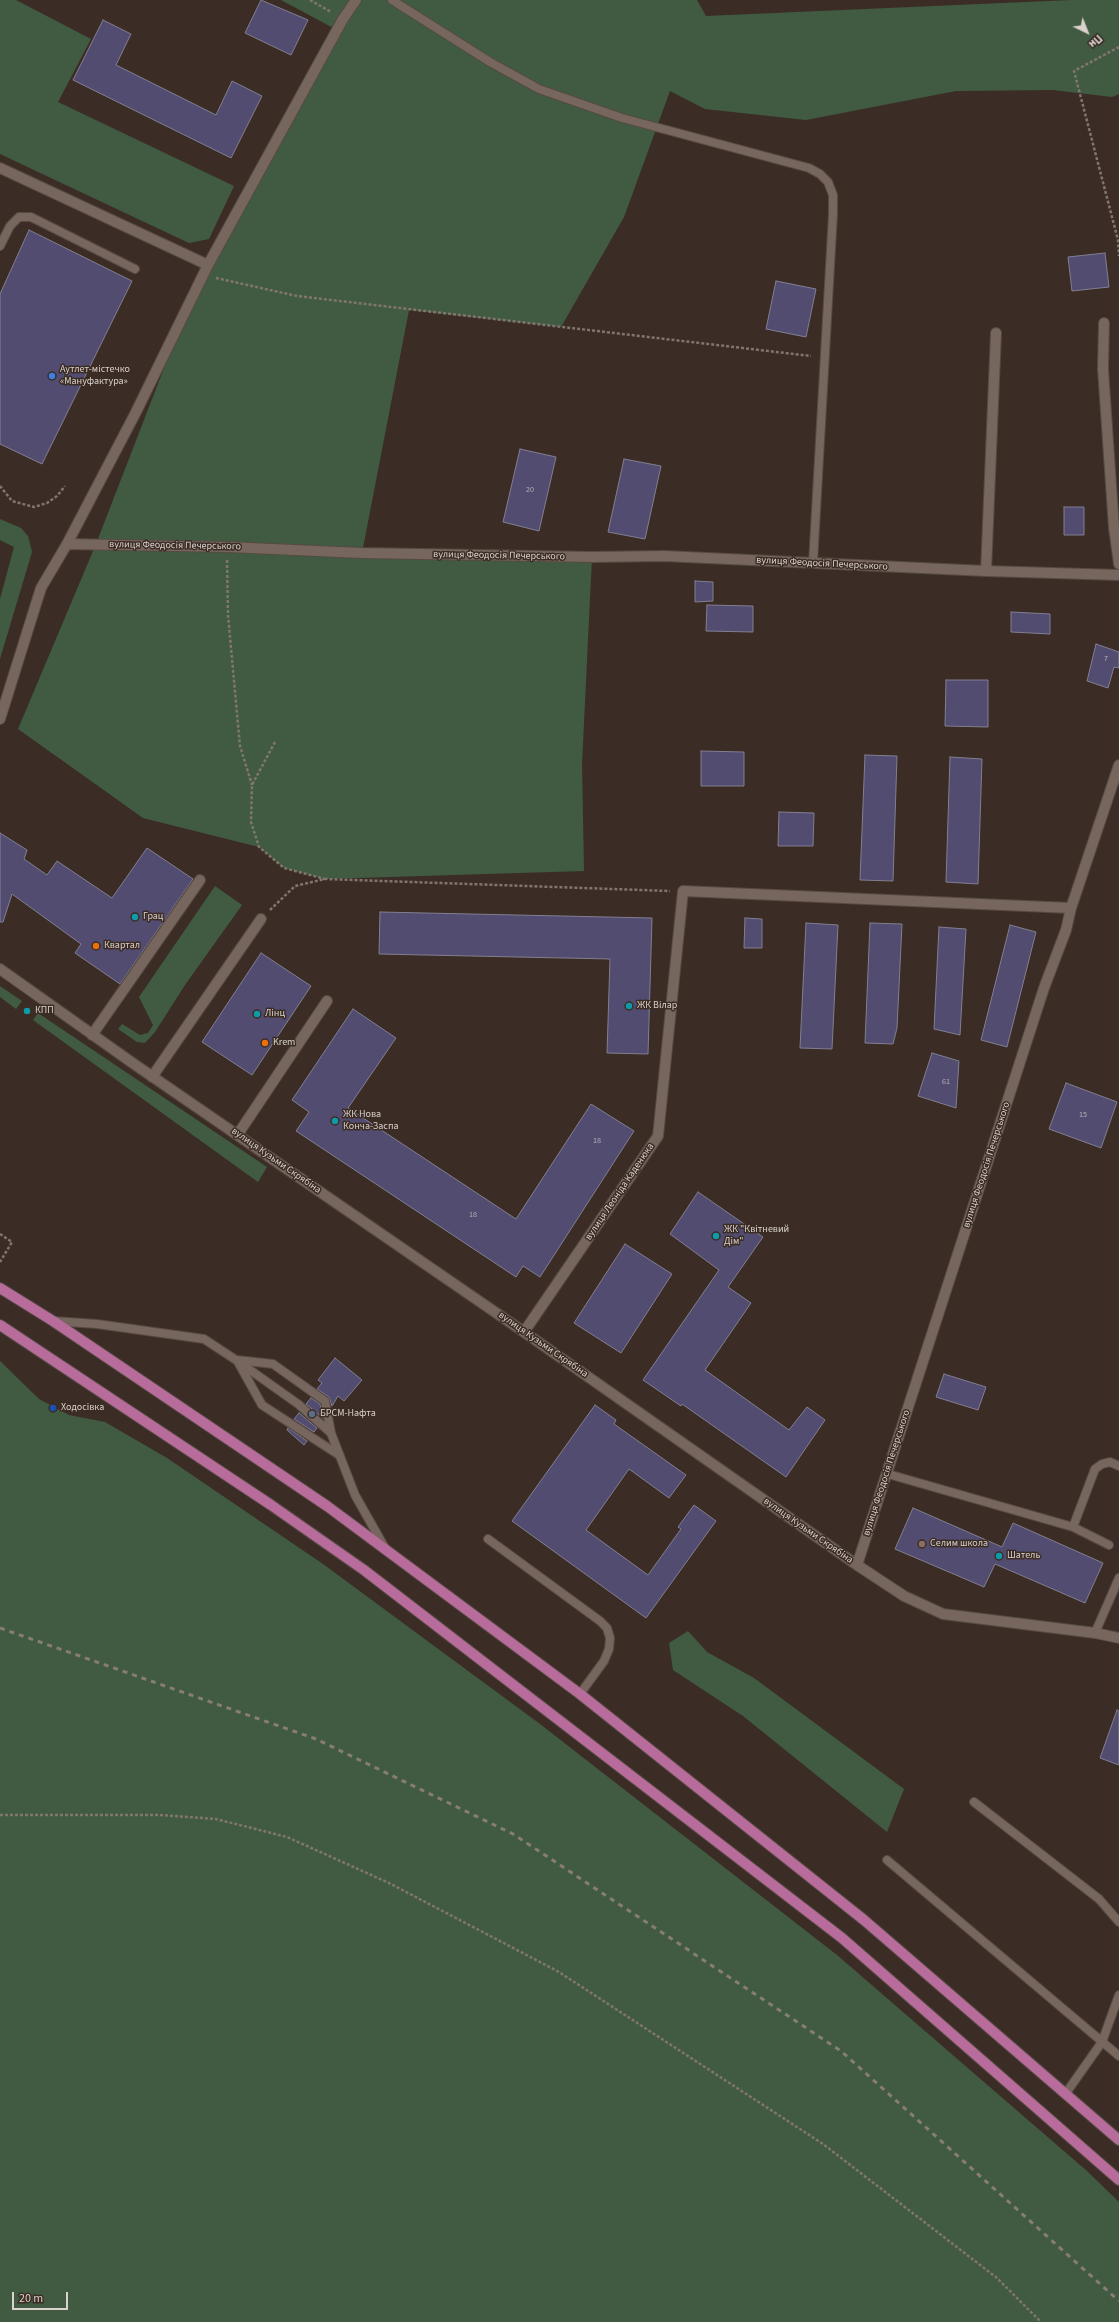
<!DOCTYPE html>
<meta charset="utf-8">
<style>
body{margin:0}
#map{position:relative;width:1119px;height:2322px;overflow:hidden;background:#3b2d25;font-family:"Source Sans 3",sans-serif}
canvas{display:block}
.north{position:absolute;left:1067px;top:12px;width:40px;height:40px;-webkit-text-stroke:3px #3b2d25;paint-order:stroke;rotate:137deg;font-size:11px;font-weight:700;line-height:16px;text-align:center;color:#dad1cc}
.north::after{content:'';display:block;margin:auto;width:14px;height:18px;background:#dad1cc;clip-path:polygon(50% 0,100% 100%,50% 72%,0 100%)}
.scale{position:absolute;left:12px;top:2292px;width:56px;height:18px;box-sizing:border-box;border:2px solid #dad1cc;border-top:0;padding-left:5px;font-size:12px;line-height:14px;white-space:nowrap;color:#dad1cc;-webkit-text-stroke:3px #3b2d25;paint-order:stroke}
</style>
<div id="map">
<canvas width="1119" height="2322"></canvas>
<div class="north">Пн</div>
<div class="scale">20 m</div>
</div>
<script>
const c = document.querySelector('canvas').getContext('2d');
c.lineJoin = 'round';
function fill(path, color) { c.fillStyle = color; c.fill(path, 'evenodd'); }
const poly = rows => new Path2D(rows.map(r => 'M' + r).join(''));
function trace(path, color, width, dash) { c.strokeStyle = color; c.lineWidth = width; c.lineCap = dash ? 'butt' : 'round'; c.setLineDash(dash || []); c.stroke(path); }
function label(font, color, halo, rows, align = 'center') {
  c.font = font + ' "Source Sans 3",sans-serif'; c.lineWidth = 3; c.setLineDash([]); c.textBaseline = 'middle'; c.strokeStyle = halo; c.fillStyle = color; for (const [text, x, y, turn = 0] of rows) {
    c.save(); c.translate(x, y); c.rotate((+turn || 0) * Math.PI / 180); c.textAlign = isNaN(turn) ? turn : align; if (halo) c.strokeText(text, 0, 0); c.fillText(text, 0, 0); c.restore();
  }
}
const green = poly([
 [0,0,16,0,91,39,58,102,234,186,209,239,189,243,0,154],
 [281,0,697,0,706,16,1071,0,1119,0,1119,94,1112,97,1053,90,956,91,806,120,705,109,670,91,624,217,561,327,409,310,362,553,592,557,582,764,584,871,325,879,284,868,259,847,143,818,18,729,96,544,190,301,337,30],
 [0,519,21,528,28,536,32,552,0,659,0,599,14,547,0,540],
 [215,886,242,905,185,985,155,1032,145,1043,137,1042,118,1029,122,1024,140,1035,148,1033,153,1025,139,997],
 [0,986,22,1001,16,1009,0,997],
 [38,1013,267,1167,258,1182,33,1020],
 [0,1361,39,1399,69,1415,105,1422,167,1458,323,1564,540,1724,837,1955,1087,2171,1119,2202,1119,2322,0,2322],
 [688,1631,707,1652,754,1678,904,1789,887,1832,743,1716,673,1670,669,1643]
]);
const building = poly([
 [261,0,308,20,291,55,245,33,261,0],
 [103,20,131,34,116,65,216,115,232,81,262,96,231,158,73,80,103,20],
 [29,230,132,281,42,464,0,444,0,294,29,230],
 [1105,253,1109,287,1072,291,1068,257,1105,253],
 [776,281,816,289,806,337,766,329,776,281],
 [520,449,556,457,539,531,503,522,520,449],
 [624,459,661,466,645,539,608,532,624,459],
 [1064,507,1084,507,1084,535,1064,535,1064,507],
 [695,581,713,582,713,601,695,602,695,581],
 [707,605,753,606,753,632,706,631,707,605],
 [1011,612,1050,614,1050,634,1011,632,1011,612],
 [1096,644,1119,652,1119,668,1114,667,1108,688,1087,681,1096,644],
 [946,680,988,680,988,727,945,726,946,680],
 [701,751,744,752,744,786,701,786,701,751],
 [865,755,897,756,893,881,860,880,865,755],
 [950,757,982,759,978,884,946,882,950,757],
 [779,812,814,813,813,846,778,846,779,812],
 [0,833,27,850,24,859,47,875,57,861,112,898,147,848,193,879,120,984,75,953,81,944,12,894,3,922,0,922,0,833],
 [380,912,652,918,648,1054,607,1053,610,959,379,954,380,912],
 [745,918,762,919,762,948,744,948,745,918],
 [806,923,838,925,832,1049,800,1048,806,923],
 [870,923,902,924,897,1028,893,1044,865,1043,870,923],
 [1010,925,1036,932,1007,1047,981,1040,1010,925],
 [939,927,966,929,960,1035,934,1029,939,927],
 [261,953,311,986,252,1075,202,1042,261,953],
 [353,1009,396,1038,348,1108,516,1219,591,1104,634,1131,540,1277,523,1266,516,1277,296,1131,309,1112,292,1100,353,1009],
 [932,1053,959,1061,956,1108,918,1096,932,1053],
 [1066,1083,1117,1102,1101,1148,1049,1129,1066,1083],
 [698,1192,763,1237,728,1287,751,1303,705,1370,789,1430,807,1407,825,1420,786,1477,682,1404,681,1406,643,1380,719,1270,670,1234,698,1192],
 [625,1244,672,1274,621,1353,574,1323,625,1244],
 [335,1358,362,1380,344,1401,338,1396,332,1406,329,1397,317,1389,322,1383,318,1380,335,1358],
 [944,1374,986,1387,978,1410,936,1397,944,1374],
 [311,1398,320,1404,323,1418,306,1404,311,1398],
 [595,1405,616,1420,614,1424,686,1475,669,1498,629,1469,586,1530,648,1575,681,1529,678,1527,694,1505,716,1521,646,1618,512,1521,595,1405],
 [299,1413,317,1428,314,1432,294,1419,299,1413],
 [288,1428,307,1441,304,1445,287,1430,288,1428],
 [913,1508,1002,1547,1013,1523,1103,1563,1085,1603,995,1564,984,1587,895,1549,913,1508],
 [1117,1710,1119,1711,1119,1765,1100,1758,1117,1710]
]);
const path = poly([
 [310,0,331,12],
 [1119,47,1074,71,1118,240,1119,256],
 [216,278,297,296,811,356],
 [0,486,12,501,34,507,47,503,57,496,65,486],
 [227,560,228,615,240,746,252,785],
 [275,742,252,785,251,822,259,847,284,868,325,879],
 [270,910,295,886,325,879,670,891],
 [0,1234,12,1242,0,1262],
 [0,1815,160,1815,216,1819,287,1837,389,1883,559,1972,823,2144,997,2278,1041,2322]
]);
const service = poly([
 [392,0,490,62,539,89,622,118,809,168,820,174,828,182,833,195,833,214,813,563],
 [0,246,10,226,19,217,31,217,135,269],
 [53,1321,97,1324,204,1339,236,1360,298,1404,331,1433,355,1495,385,1548],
 [237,1360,273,1364,325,1401,331,1433],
 [238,1362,262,1405,339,1455],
 [888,1474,1073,1527,1109,1545],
 [1073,1527,1095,1469,1102,1464,1110,1462,1119,1466],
 [488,1539,600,1621,607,1628,610,1638,609,1649,604,1661,580,1694],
 [1095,1633,1119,1578],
 [974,1802,1099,1899,1119,1922],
 [887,1860,1119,2056],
 [1066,2093,1102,2042,1119,1995]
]);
const minor = poly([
 [0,168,208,265],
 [1104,323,1103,369,1114,528,1119,564],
 [67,544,136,412,208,265,343,19,356,0],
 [986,571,996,333],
 [0,969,134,1064,524,1332,857,1565,904,1596,943,1614,1095,1633,1119,1638],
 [92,1035,200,880],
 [152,1077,261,919],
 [238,1134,327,1001],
 [524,1332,658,1136,683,891,1071,908],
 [857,1565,1044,988,1066,930,1071,908,1119,765]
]);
const tertiary = poly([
 [0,719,41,588,67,544,228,547,362,553,592,557,664,556,986,571,1119,575]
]);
const primary = poly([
 [0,1288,53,1321,327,1506,580,1694,864,1920,1119,2140],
 [0,1325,271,1505,364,1570,842,1938,1119,2180]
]);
const rail = poly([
 [0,1628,316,1739,513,1834,841,2051,1119,2301]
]);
const markers = [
 [52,376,4,"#3f7fe0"],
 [135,917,4,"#0f9aa8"],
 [96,946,4,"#e8710a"],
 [629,1006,4,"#0f9aa8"],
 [27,1011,4,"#0f9aa8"],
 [257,1014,4,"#0f9aa8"],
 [265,1043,4,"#e8710a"],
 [335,1121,4,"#0f9aa8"],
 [716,1236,4,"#0f9aa8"],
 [53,1408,4,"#1a4fb4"],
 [312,1414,4,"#5c6f8a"],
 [922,1544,4,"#8d6e63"],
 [999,1556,4,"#0f9aa8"]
];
const numberNames = [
 ["20",530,490],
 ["7",1106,659],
 ["61",946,1082],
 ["15",1083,1115],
 ["18",597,1141],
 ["18",473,1215]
];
const poiNames = [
 ["Аутлет-містечко",60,370],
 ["«Мануфактура»",60,382],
 ["Грац",143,917],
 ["Квартал",104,946],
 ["ЖК Вілар",637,1006],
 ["КПП",35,1011],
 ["Лінц",265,1014],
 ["Krem",273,1043],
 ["ЖК Нова",343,1115],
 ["Конча-Заспа",343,1127],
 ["ЖК \"Квітневий",724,1230],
 ["Дім\"",724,1242],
 ["Ходосівка",61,1408],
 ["БРСМ-Нафта",320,1414],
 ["Селим школа",930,1544],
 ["Шатель",1007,1556]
];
const streetNames = [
 ["вулиця Феодосія Печерського",175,546,1],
 ["вулиця Феодосія Печерського",499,556,1],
 ["вулиця Феодосія Печерського",822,564,3],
 ["вулиця Кузьми Скрябіна",276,1161,35],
 ["вулиця Феодосія Печерського",987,1165,-72],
 ["вулиця Леоніда Каденюка",620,1192,-56],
 ["вулиця Кузьми Скрябіна",543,1345,35],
 ["вулиця Феодосія Печерського",887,1473,-72],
 ["вулиця Кузьми Скрябіна",808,1531,35]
];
fill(green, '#405b42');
fill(building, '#534c71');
trace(building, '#827f90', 1);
trace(service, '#564a43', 10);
trace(minor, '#564a43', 12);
trace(tertiary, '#564a43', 12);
trace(primary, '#564a43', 12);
trace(path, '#81756e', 2.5, [3, 2]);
trace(service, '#76665d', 8);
trace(minor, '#76665d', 10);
trace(tertiary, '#76665d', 10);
trace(primary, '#b76c9b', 10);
trace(rail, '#887d76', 3, [5, 5]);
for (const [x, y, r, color] of markers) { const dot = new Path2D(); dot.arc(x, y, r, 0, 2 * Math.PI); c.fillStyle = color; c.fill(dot); trace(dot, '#3b2d25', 1.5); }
label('8px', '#b8b0b5', null, numberNames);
label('10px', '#dad1cc', '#3b2d25', poiNames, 'left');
label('10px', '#dad1cc', '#3b2d25', streetNames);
</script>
